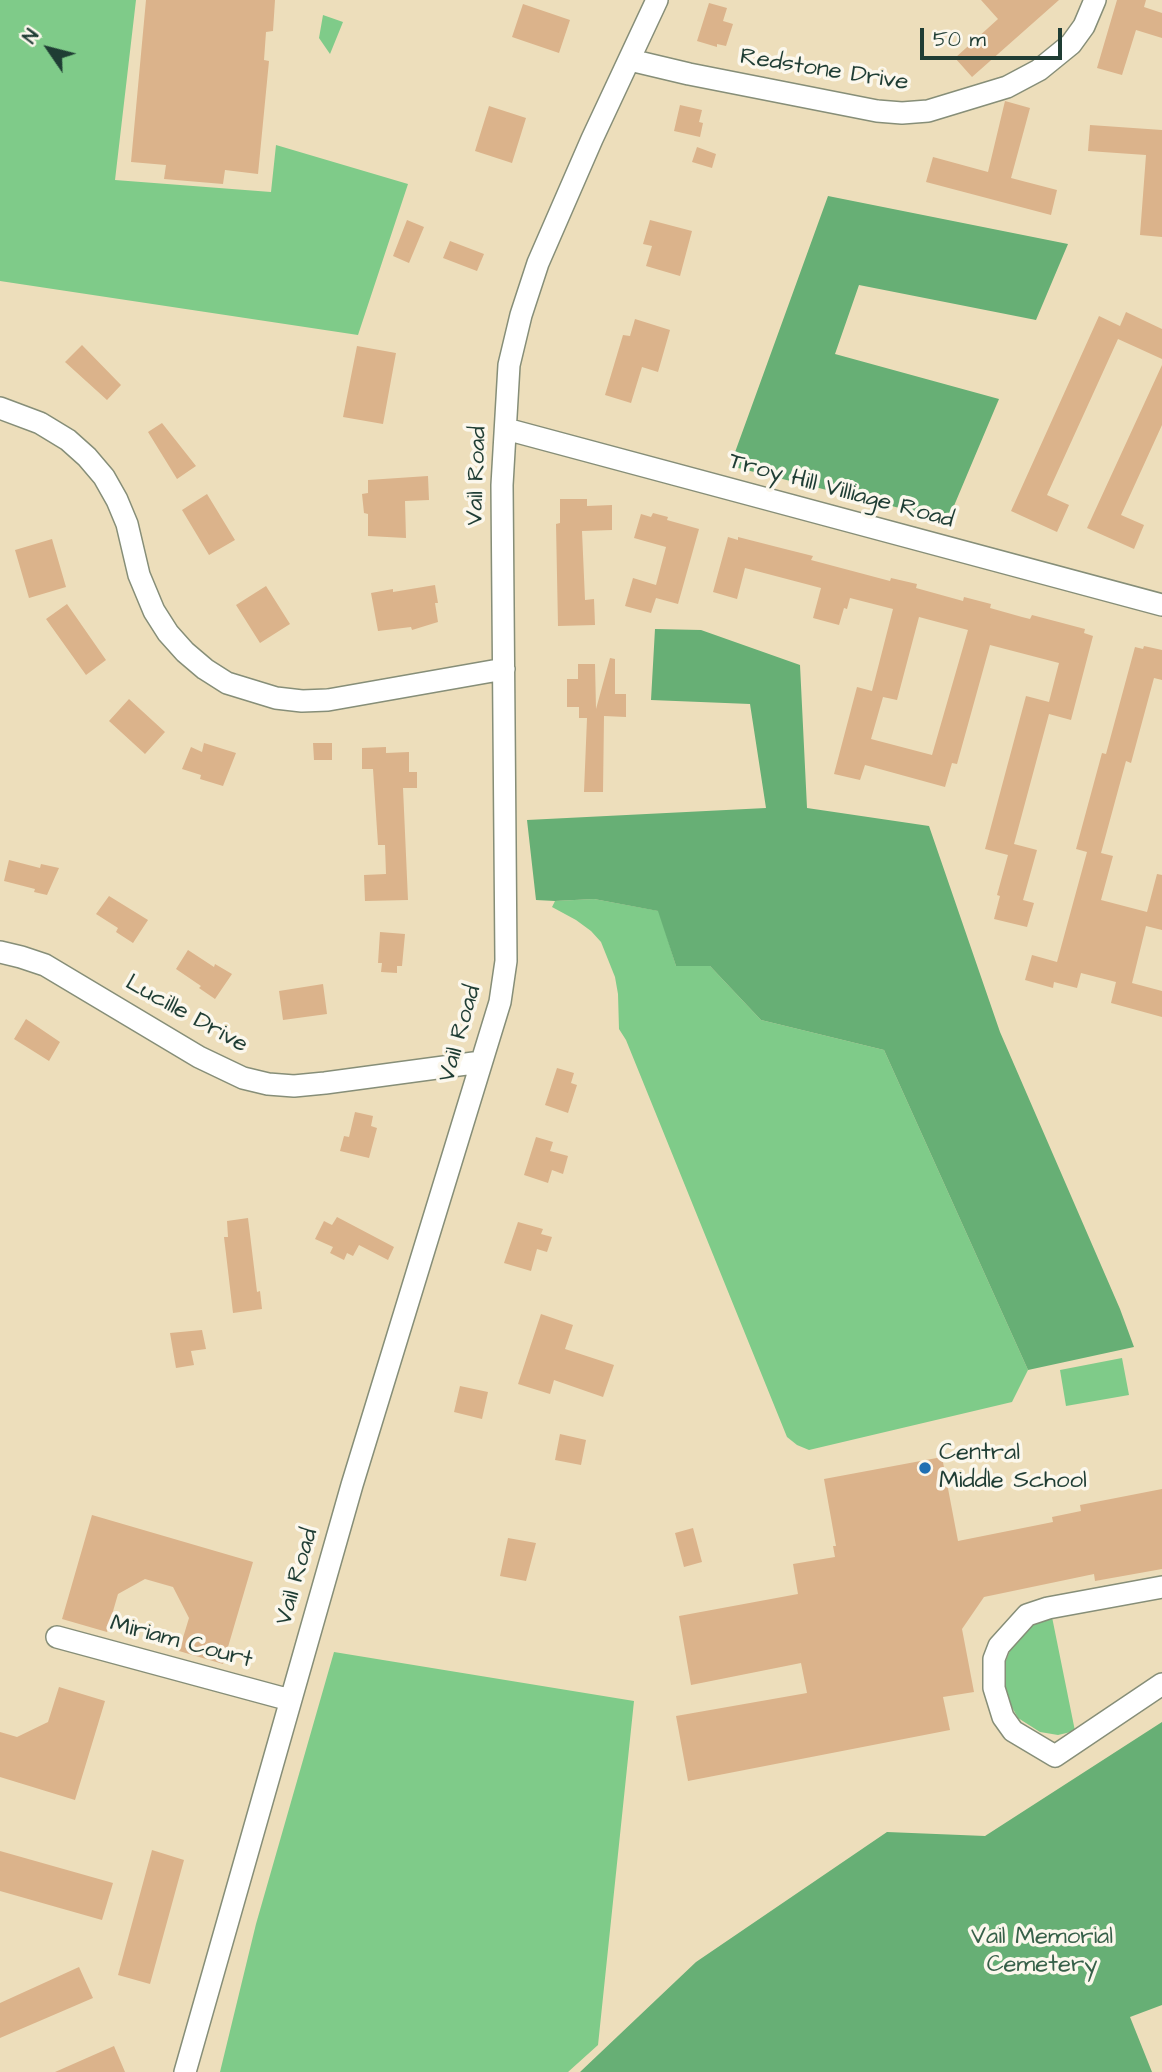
<!DOCTYPE html>
<style>
body{margin:0}
#map{position:relative;width:1162px;height:2072px;overflow:hidden;background:#eddebb;font-family:"Architects Daughter",sans-serif}
canvas{display:block}
.north{position:absolute;left:14px;top:14px;width:70px;height:70px;-webkit-text-stroke:5px #fbf7ec;paint-order:stroke;rotate:305deg;font-size:19px;font-weight:700;line-height:28px;text-align:center;color:#1f3d34}
.north::after{content:'';display:block;margin:auto;width:24px;height:32px;background:#1f3d34;clip-path:polygon(50% 0,100% 100%,50% 72%,0 100%)}
.scale{position:absolute;left:920px;top:28px;width:142px;height:32px;box-sizing:border-box;border:4px solid #1f3d34;border-top:0;padding-left:9px;font-size:21px;line-height:24px;white-space:nowrap;color:#1f3d34;-webkit-text-stroke:5px #fbf7ec;paint-order:stroke}
</style>
<div id="map">
<canvas width="1162" height="2072"></canvas>
<div class="north">N</div>
<div class="scale">50 m</div>
</div>
<script>
const c = document.querySelector('canvas').getContext('2d');
c.lineJoin = 'round';
function fill(path, color) { c.fillStyle = color; c.fill(path, 'evenodd'); }
const poly = rows => new Path2D(rows.map(r => 'M' + r).join(''));
function trace(path, color, width, dash) { c.strokeStyle = color; c.lineWidth = width; c.lineCap = dash ? 'butt' : 'round'; c.setLineDash(dash || []); c.stroke(path); }
function label(font, color, halo, rows, align = 'center') {
  c.font = font + ' "Architects Daughter",sans-serif'; c.lineWidth = 7; c.setLineDash([]); c.textBaseline = 'middle'; c.strokeStyle = halo; c.fillStyle = color; for (const [text, x, y, turn = 0] of rows) {
    c.save(); c.translate(x, y); c.rotate((+turn || 0) * Math.PI / 180); c.textAlign = isNaN(turn) ? turn : align; if (halo) c.strokeText(text, 0, 0); c.fillText(text, 0, 0); c.restore();
  }
}
const green = poly([
 [0,0,136,0,115,180,271,192,276,145,408,184,358,335,0,281],
 [323,15,343,22,330,54,319,38],
 [594,899,659,911,676,966,710,966,761,1020,884,1050,1028,1370,1012,1402,809,1450,797,1445,787,1437,626,1040,619,1029,618,994,615,977,601,942,591,931,576,920,552,907,555,901],
 [1122,1358,1129,1395,1066,1406,1060,1370],
 [1052,1617,1075,1731,1058,1735,1040,1732,1018,1718,1009,1702,1003,1681,1005,1663,1011,1648,1021,1634,1036,1623],
 [334,1652,634,1701,598,2045,568,2072,220,2072,256,1924]
]);
const forest = poly([
 [828,196,1068,244,1036,320,859,285,835,354,999,399,948,520,730,466],
 [655,629,701,630,800,665,807,808,929,826,1000,1032,1120,1309,1134,1347,1028,1370,884,1050,761,1020,710,966,676,966,658,911,594,899,555,901,536,900,527,820,766,808,750,704,651,700],
 [1162,1722,1162,2005,1130,2017,1152,2072,580,2072,696,1962,887,1832,985,1836]
]);
const building = poly([
 [146,0,275,0,273,31,266,32,264,60,269,61,258,174,225,170,223,184,164,179,166,165,131,162],
 [981,0,1059,0,972,77,955,58,998,19],
 [1117,0,1146,0,1144,7,1162,13,1162,38,1136,30,1122,75,1097,68],
 [709,3,727,8,723,21,733,24,726,46,717,44,717,47,697,41],
 [523,4,570,20,559,53,512,37],
 [1005,101,1030,108,1011,178,1057,190,1051,215,926,182,933,157,988,172],
 [680,105,702,110,699,122,703,123,700,137,674,131],
 [489,106,526,118,512,163,475,151],
 [1090,125,1162,130,1162,237,1140,235,1146,155,1088,151],
 [697,147,716,154,712,168,692,162],
 [407,220,424,227,409,263,393,256],
 [650,220,692,231,680,276,646,266,652,246,643,244],
 [450,241,484,254,477,271,443,258],
 [1126,312,1162,329,1162,359,1118,339,1047,495,1069,505,1057,532,1011,511,1099,316,1120,326],
 [635,319,670,330,658,372,642,367,631,403,605,395,623,335,630,336],
 [82,345,121,385,107,400,65,362],
 [357,346,396,353,383,424,343,417],
 [1162,365,1162,425,1121,515,1144,525,1134,549,1087,528],
 [162,423,196,466,177,479,148,432],
 [428,476,429,500,405,501,406,538,368,536,368,514,364,513,362,494,368,493,368,480],
 [207,494,235,540,209,555,182,510],
 [560,499,587,499,587,506,612,505,612,530,582,531,585,600,594,599,595,625,558,626,556,524,560,523],
 [653,513,668,517,667,520,699,529,678,604,656,598,651,613,625,606,633,578,656,585,666,547,634,538,641,514,651,517],
 [728,537,738,540,738,537,785,549,813,556,811,560,890,581,891,578,917,584,916,588,963,601,964,597,991,604,990,608,1022,617,1030,619,1032,615,1085,629,1084,633,1093,636,1071,720,1049,714,1014,844,1037,850,1023,900,1034,903,1027,927,994,919,1000,896,997,895,1008,855,985,849,1026,696,1049,702,1059,663,990,645,957,764,952,763,945,787,865,765,860,780,834,774,857,687,872,691,893,609,850,598,847,609,844,608,839,625,813,618,821,588,745,568,737,599,713,592],
 [919,617,968,630,932,755,871,739,883,697,897,700],
 [52,539,66,587,29,598,15,550],
 [435,585,438,603,435,603,438,622,412,630,411,627,378,631,371,593,393,589,393,592],
 [266,586,290,624,260,643,236,605],
 [67,604,106,660,86,675,46,619],
 [1144,646,1162,650,1162,680,1154,678,1131,763,1126,761,1101,853,1113,856,1101,900,1147,912,1157,874,1162,875,1162,930,1146,926,1132,983,1162,991,1162,1017,1111,1003,1116,982,1081,973,1077,988,1054,982,1053,988,1025,980,1032,955,1057,962,1087,852,1076,849,1102,753,1106,754,1135,647,1143,649],
 [610,658,615,659,615,694,626,694,626,717,604,716,603,792,584,792,587,718,579,718,579,707,567,707,567,679,578,679,578,664,595,664,596,709],
 [129,699,165,732,145,754,109,721],
 [204,743,236,753,223,786,200,779,201,775,182,769,191,747,202,752],
 [313,743,332,743,332,760,314,760],
 [386,747,386,753,409,752,409,772,417,772,417,788,403,788,408,900,365,901,364,875,386,874,385,845,378,845,373,769,362,769,362,748],
 [9,860,40,868,41,864,59,868,47,895,34,892,35,889,4,881],
 [109,896,148,920,133,943,116,932,118,928,96,914],
 [380,932,405,934,402,966,397,966,397,973,381,972,382,963,378,963],
 [188,950,214,967,215,964,232,974,215,999,199,988,201,986,176,969],
 [323,984,327,1014,283,1020,279,991],
 [26,1019,60,1042,49,1061,14,1039],
 [557,1068,574,1073,571,1083,577,1085,568,1113,545,1105],
 [355,1112,373,1116,371,1126,377,1128,369,1158,340,1151,344,1136,349,1137],
 [536,1137,553,1142,550,1151,568,1156,563,1174,552,1170,548,1183,524,1175],
 [337,1217,394,1247,388,1260,359,1245,353,1256,347,1253,344,1260,330,1253,333,1247,315,1239,324,1221,332,1225],
 [248,1218,257,1292,260,1291,262,1309,233,1313,224,1237,228,1237,227,1221],
 [518,1222,543,1229,541,1234,552,1237,547,1252,537,1249,531,1271,504,1263],
 [541,1314,573,1325,565,1349,614,1365,603,1397,554,1380,550,1394,518,1384],
 [202,1330,206,1349,191,1351,194,1365,176,1368,170,1333],
 [460,1386,488,1392,482,1419,454,1412],
 [560,1434,586,1440,581,1465,555,1460],
 [942,1457,958,1541,1053,1522,1052,1517,1081,1511,1080,1505,1162,1489,1162,1569,1095,1581,1094,1574,984,1597,962,1629,974,1692,943,1697,950,1730,688,1781,676,1716,807,1693,801,1663,691,1685,679,1616,798,1594,793,1564,835,1557,833,1546,836,1546,824,1479],
 [92,1515,253,1562,223,1664,179,1651,189,1618,173,1587,145,1579,118,1594,107,1632,62,1619],
 [693,1528,702,1562,684,1567,675,1533],
 [508,1538,536,1543,526,1581,500,1576],
 [59,1687,105,1701,75,1800,0,1777,0,1732,17,1737,48,1722],
 [152,1850,184,1860,150,1984,118,1975],
 [0,1851,113,1883,102,1920,0,1891],
 [79,1967,93,1998,0,2038,0,2003],
 [114,2046,125,2072,55,2072]
]);
const minor = poly([
 [630,60,689,74,877,111,902,113,928,111,1007,87,1039,70,1071,44,1084,26,1095,0],
 [0,408,40,423,68,440,87,457,104,477,117,500,127,524,139,575,154,611,168,633,185,652,205,669,227,683,276,698,302,701,328,700,504,669],
 [506,429,1162,605],
 [0,952,21,957,45,965,199,1057,243,1078,268,1084,294,1086,325,1083,481,1062],
 [1162,1587,1048,1608,1027,1615,999,1646,994,1659,994,1688,1003,1717,1013,1731,1055,1756,1162,1684],
 [57,1637,290,1700],
 [185,2072,352,1485,500,1002,506,961,502,485,509,365,521,315,538,263,592,139,657,0]
]);
const markers = [
 [925,1468,7,"#1f6fb2"]
];
const streetNames = [
 ["Redstone Drive",824,71,9],
 ["Vail Road",478,476,-88],
 ["Troy Hill Villiage Road",841,492,15],
 ["Lucille Drive",186,1015,29],
 ["Vail Road",461,1034,-74],
 ["Vail Road",298,1577,-74],
 ["Miriam Court",181,1643,15]
];
const poiNames = [
 ["Central",939,1454],
 ["Middle School",939,1482]
];
const parkNames = [
 ["Vail Memorial",1042,1938],
 ["Cemetery",1042,1966]
];
fill(green, '#7fcb89');
fill(forest, '#67af75');
fill(building, '#dbb38b');
trace(minor, '#868e78', 24);
trace(minor, '#fff', 21);
for (const [x, y, r, color] of markers) { const dot = new Path2D(); dot.arc(x, y, r, 0, 2 * Math.PI); c.fillStyle = color; c.fill(dot); trace(dot, '#fbf7ec', 2.5); }
label('24px', '#1f3d34', '#fbf7ec', streetNames);
label('24px', '#1f3d34', '#fbf7ec', poiNames, 'left');
label('24px', '#376049', '#fbf7ec', parkNames);
</script>
